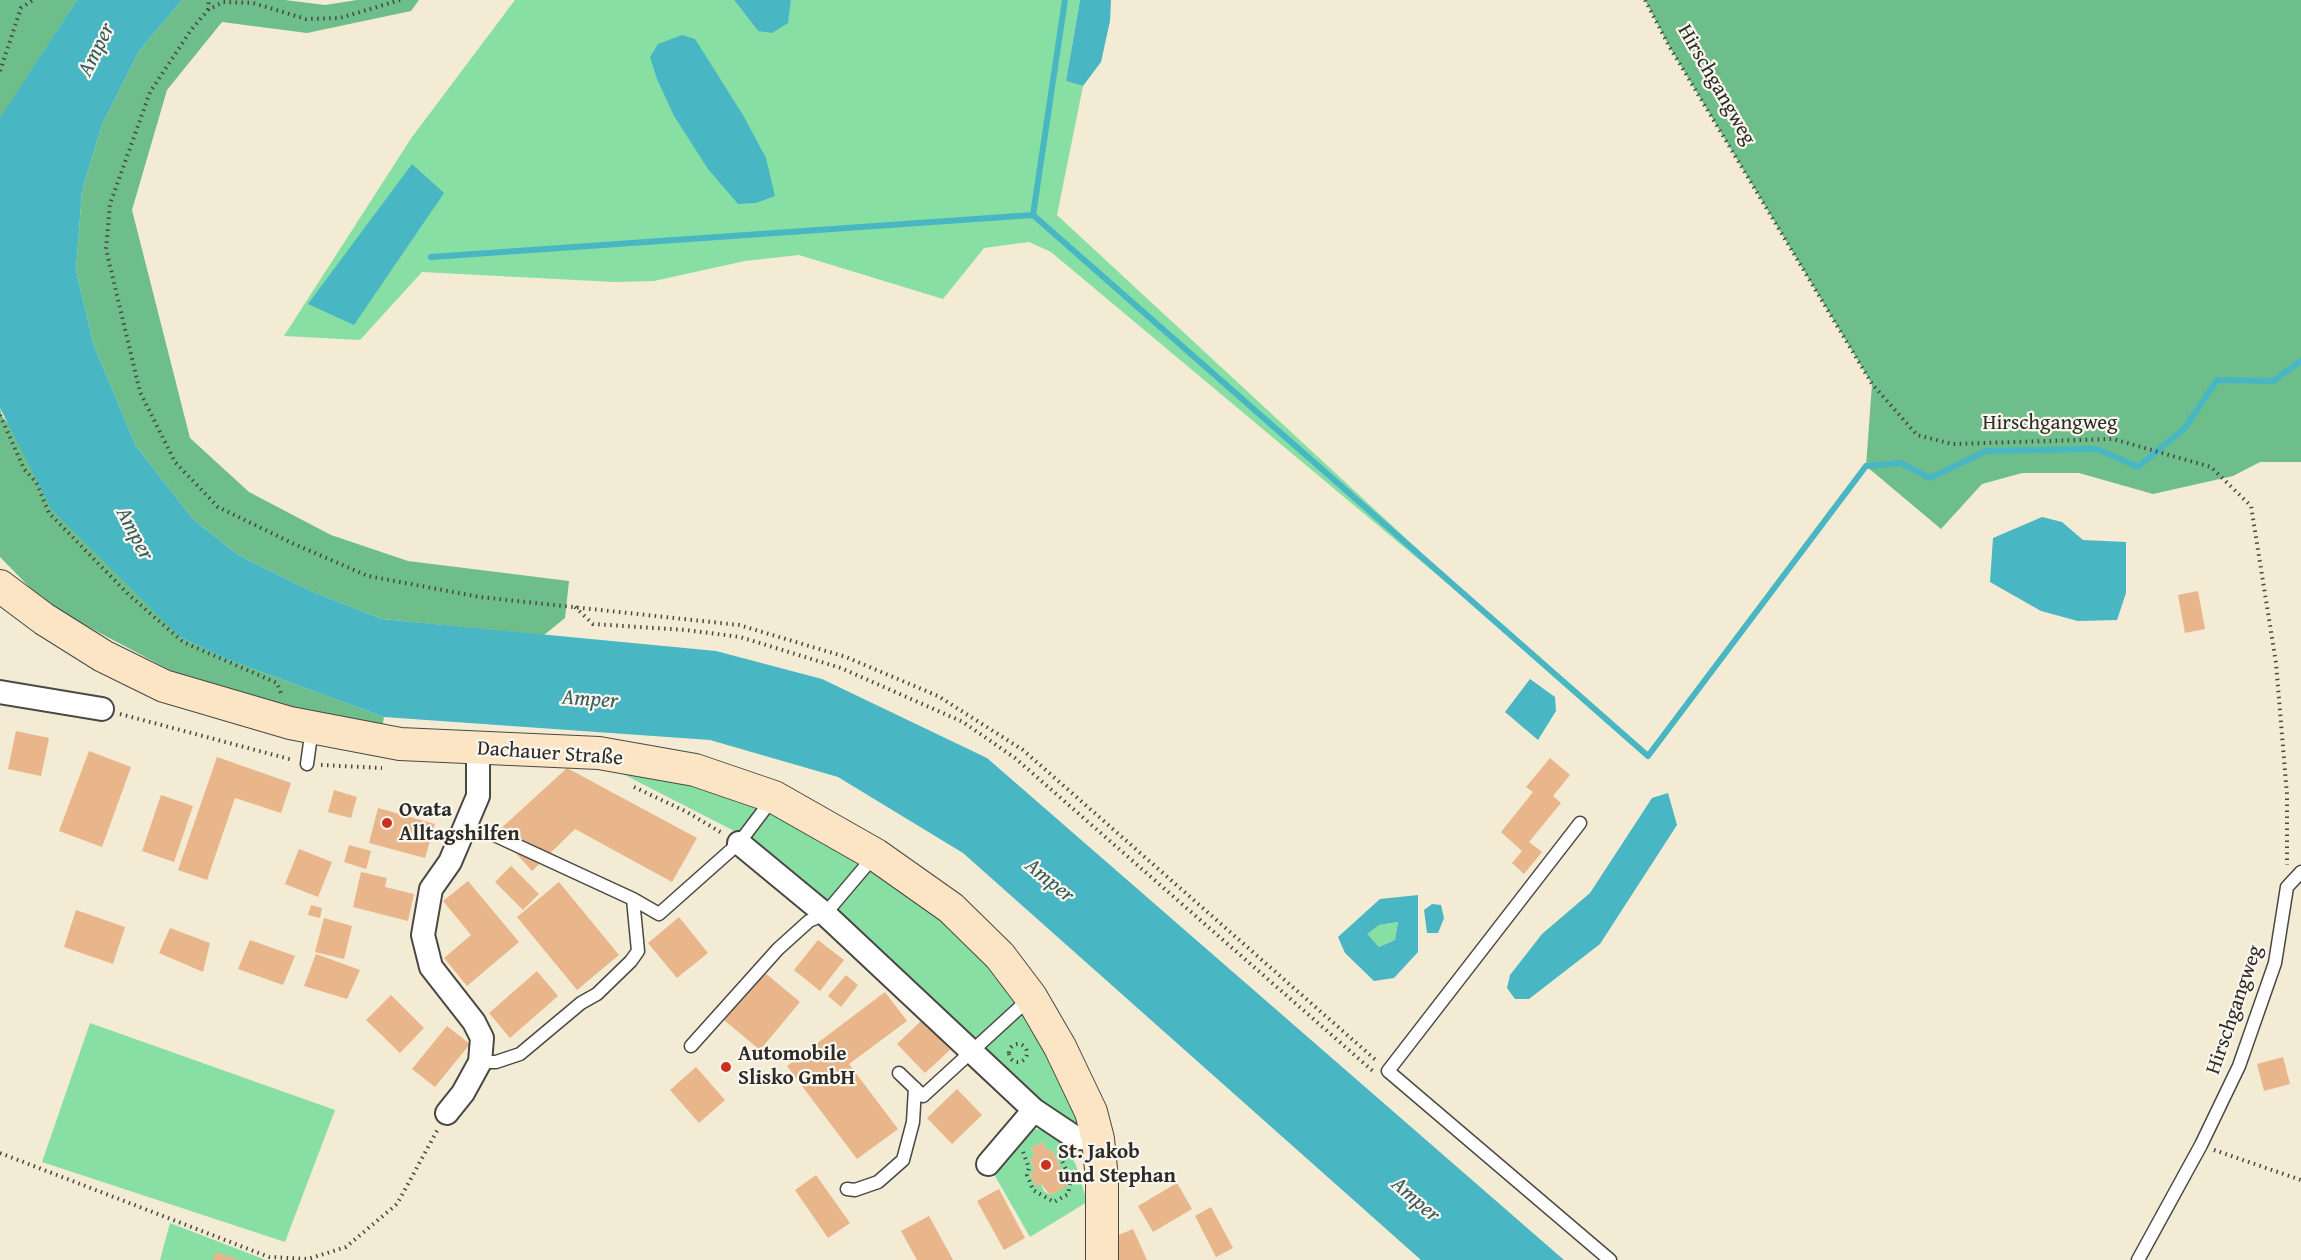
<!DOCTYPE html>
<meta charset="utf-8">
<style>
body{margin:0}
canvas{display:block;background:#f3ebd4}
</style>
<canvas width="2301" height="1260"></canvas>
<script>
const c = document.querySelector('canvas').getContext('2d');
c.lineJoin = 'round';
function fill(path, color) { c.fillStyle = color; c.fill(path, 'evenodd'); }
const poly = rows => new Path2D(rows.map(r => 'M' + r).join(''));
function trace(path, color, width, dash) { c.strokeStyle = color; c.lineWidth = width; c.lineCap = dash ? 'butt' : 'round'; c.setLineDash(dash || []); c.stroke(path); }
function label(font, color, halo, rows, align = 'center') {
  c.font = font + ' "Gentium Book Plus",serif'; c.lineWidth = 4.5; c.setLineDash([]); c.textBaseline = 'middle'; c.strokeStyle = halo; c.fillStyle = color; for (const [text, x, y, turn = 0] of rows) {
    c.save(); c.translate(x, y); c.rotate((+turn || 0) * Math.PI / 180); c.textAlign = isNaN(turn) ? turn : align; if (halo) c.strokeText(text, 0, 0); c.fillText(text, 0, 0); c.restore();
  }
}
const green = poly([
 [515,0,734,0,758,31,788,22,791,0,1080,0,1066,81,1083,86,1057,215,1521,645,1051,252,1029,242,984,248,943,299,799,255,745,261,654,281,614,282,422,272,360,340,284,336,412,137],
 [619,772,693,779,766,807,868,864,942,917,991,965,1022,1005,1077,1115,1077,1122,1073,1124,1057,1118,744,836],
 [1398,922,1395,940,1379,947,1366,934,1379,925],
 [90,1023,335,1110,285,1242,42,1162],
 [1035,1129,1045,1130,1065,1145,1076,1165,1087,1202,1030,1237,991,1169,1020,1139],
 [1043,1142,1047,1151,1052,1149,1066,1181,1065,1187,1050,1195,1044,1191,1041,1184,1036,1186,1030,1174,1035,1171,1030,1159,1035,1157,1031,1148],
 [170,1223,266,1260,160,1260]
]);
const forest = poly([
 [0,0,77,0,0,119],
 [182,0,285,0,325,5,357,0,419,0,411,11,307,33,222,22,167,90,132,210,190,438,249,492,331,535,408,561,569,581,565,618,544,635,382,619,311,591,238,555,193,519,136,446,94,346,76,270,82,191,102,125,139,51],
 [1645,0,2301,0,2301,462,2260,462,2233,476,2153,494,2079,473,2022,473,1982,484,1941,529,1866,466,1872,384,1669,46],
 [0,408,2,416,180,637,226,659,384,717,381,734,183,677,47,605,0,557]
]);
const water = poly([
 [77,0,182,0,139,51,102,125,82,191,76,270,94,346,136,446,193,519,238,555,311,591,382,619,716,651,822,679,987,758,1564,1260,1421,1260,963,853,838,777,710,740,384,717,226,659,180,637,52,510,0,408,0,118],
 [734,0,791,0,788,23,772,33,758,31],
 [1080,0,1111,0,1110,21,1101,62,1083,86,1066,81],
 [682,35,695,39,743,115,766,158,775,196,756,203,738,204,708,169,674,116,657,79,650,57,658,44],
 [412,164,444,193,354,325,308,304],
 [2042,517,2062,522,2083,540,2126,542,2126,593,2117,620,2078,621,2041,611,1990,582,1993,538],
 [1530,679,1555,697,1556,711,1538,740,1505,712],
 [1668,793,1677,825,1600,944,1529,999,1515,999,1507,988,1510,975,1542,934,1590,893,1652,798],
 [1418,895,1418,952,1394,978,1374,981,1345,953,1338,937,1380,899],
 [1398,922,1395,940,1379,947,1367,934,1379,925],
 [1432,904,1441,905,1444,918,1438,933,1427,933,1424,910]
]);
const stream = poly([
 [1065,0,1033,215,1648,756,1866,466,1901,463,1930,478,1986,451,2097,449,2138,467,2185,428,2217,380,2273,381,2301,361],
 [431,257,1033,215]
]);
const building = poly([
 [2198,591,2205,629,2185,633,2178,595],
 [16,731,49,738,41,776,8,769],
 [89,751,131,767,102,847,59,831],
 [217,757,291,783,281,813,235,798,207,880,178,870],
 [1550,758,1570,775,1553,796,1561,803,1529,842,1542,852,1524,874,1512,863,1522,851,1501,832,1533,792,1526,787],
 [567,768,697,838,672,882,575,829,532,871,497,832],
 [334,790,357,797,351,818,328,812],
 [161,795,193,806,174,862,142,851],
 [378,808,435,824,425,858,369,843],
 [349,845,371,851,366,869,344,862],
 [299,849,332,862,318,897,285,884],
 [511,866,539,894,523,910,495,882],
 [361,872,387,878,385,887,414,894,408,921,353,907],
 [468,881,519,942,467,986,444,958,471,935,443,901],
 [559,882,619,955,577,990,517,917],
 [311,905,322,908,320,918,308,915],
 [76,910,125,927,113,964,64,947],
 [679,917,708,953,677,978,648,943],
 [324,918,352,926,344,959,315,952],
 [170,928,210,943,203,972,159,953],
 [250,940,295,956,283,985,238,969],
 [818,940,844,960,820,991,794,970],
 [316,954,360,970,347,999,304,986],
 [537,971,558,996,510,1038,489,1013],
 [764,972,800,1002,760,1050,724,1020],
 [846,975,858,985,841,1007,828,996],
 [885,992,907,1021,849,1064,898,1129,857,1159,787,1066],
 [391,995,424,1028,400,1053,366,1020],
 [922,1020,950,1050,925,1073,897,1044],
 [447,1026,470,1044,435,1087,412,1069],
 [2283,1057,2290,1084,2264,1091,2257,1064],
 [696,1067,725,1100,699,1123,670,1090],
 [957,1089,982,1115,952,1144,927,1118],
 [1043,1142,1047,1151,1052,1149,1066,1181,1066,1187,1050,1195,1041,1184,1036,1187,1030,1173,1035,1171,1030,1159,1035,1157,1031,1148],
 [816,1175,850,1223,828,1238,795,1190],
 [1177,1183,1192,1209,1153,1232,1138,1206],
 [999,1189,1025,1238,1004,1250,977,1201],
 [1211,1207,1233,1248,1216,1257,1195,1216],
 [929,1216,953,1260,917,1260,901,1231],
 [1133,1229,1147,1260,1113,1260,1105,1241],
 [216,1252,239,1260,213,1260]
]);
const path = poly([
 [400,0,340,18,306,19,253,3,223,2,208,10,191,30,150,92,110,204,106,249,140,392,175,462,218,507,294,544,368,576,480,597,739,625,846,657,938,696,1023,750,1378,1062],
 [1645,0,1669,46,1872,384,1917,435,1952,444,2113,439,2211,467,2251,506,2276,663,2287,795,2287,865],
 [208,10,209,0],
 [0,71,21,8,33,0],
 [0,415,24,469,36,482,49,513,128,594,183,642,277,683,281,693],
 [575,607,593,624,686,630,740,637,841,668,963,722,1015,758,1374,1072],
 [120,714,293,760],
 [321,765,382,768],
 [634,787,687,812,722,833],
 '1009 1053a9 9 0 1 1 18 0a9 9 0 1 1-18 0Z',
 [2214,1150,2301,1180],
 [1023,1152,1029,1168,1027,1175,1033,1190,1054,1202,1068,1194,1071,1180,1058,1152],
 [0,1153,269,1257,308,1259,346,1247,397,1204,438,1129]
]);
const lane = poly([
 [307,764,312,728],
 [1580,823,1388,1071,1610,1260],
 [490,833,633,899,659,914,739,843,773,798],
 [691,1046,778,949,809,921,825,914,875,855],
 [480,1062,496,1062,520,1054,581,1003,597,994,631,961,638,951,633,899],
 [899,1073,923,1096,1030,998],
 [847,1189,855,1190,878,1182,903,1160,913,1122,915,1088],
 [2138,1260,2201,1145,2239,1066,2275,963,2287,887,2301,872]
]);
const street = poly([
 [0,692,102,709],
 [739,843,825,914,1034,1110,1076,1138,1098,1139],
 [447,1113,463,1093,480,1062,482,1038,474,1022,431,967,423,935,431,889,450,862,478,796,478,748],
 [988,1164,1034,1110]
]);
const secondary = poly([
 [0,586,44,619,103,656,164,686,290,723,400,744,599,753,695,770,774,797,876,855,951,908,1000,956,1031,997,1060,1047,1091,1112,1098,1139,1102,1179,1102,1260]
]);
const markers = [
 [387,823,6,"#c8321e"],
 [726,1067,6,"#c8321e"],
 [1046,1165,6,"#c8321e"]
];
const streetNames = [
 ["Hirschgangweg",1716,85,60],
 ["Hirschgangweg",2050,424],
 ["Dachauer Straße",550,754,4],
 ["Hirschgangweg",2235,1010,-71]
];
const poiNames = [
 ["Ovata",399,811],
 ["Alltagshilfen",399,835],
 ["Automobile",738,1055],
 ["Slisko GmbH",738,1079],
 ["St. Jakob",1058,1153],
 ["und Stephan",1058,1177]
];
const waterNames = [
 ["Amper",97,50,-64],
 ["Amper",134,534,62],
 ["Amper",590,700,4],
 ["Amper",1049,881,39],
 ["Amper",1415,1200,41]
];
fill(green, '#87dfa4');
fill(forest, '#6dbe8a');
fill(water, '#49b6c3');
trace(stream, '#49b6c3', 6);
fill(building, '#e8b68a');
trace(lane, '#494844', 15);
trace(street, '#494844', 26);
trace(secondary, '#494844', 34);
trace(path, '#494844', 4, [1.5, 4.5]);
trace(lane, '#fff', 12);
trace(street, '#fff', 22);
trace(secondary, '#fce5c4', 32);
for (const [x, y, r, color] of markers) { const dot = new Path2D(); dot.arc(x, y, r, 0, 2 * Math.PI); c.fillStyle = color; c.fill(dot); trace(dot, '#fbf7ec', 2); }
label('21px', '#2b2b2b', '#fbf7ec', streetNames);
label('bold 21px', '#2b2b2b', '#fbf7ec', poiNames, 'left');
label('italic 22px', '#365c60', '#fbf7ec', waterNames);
</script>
